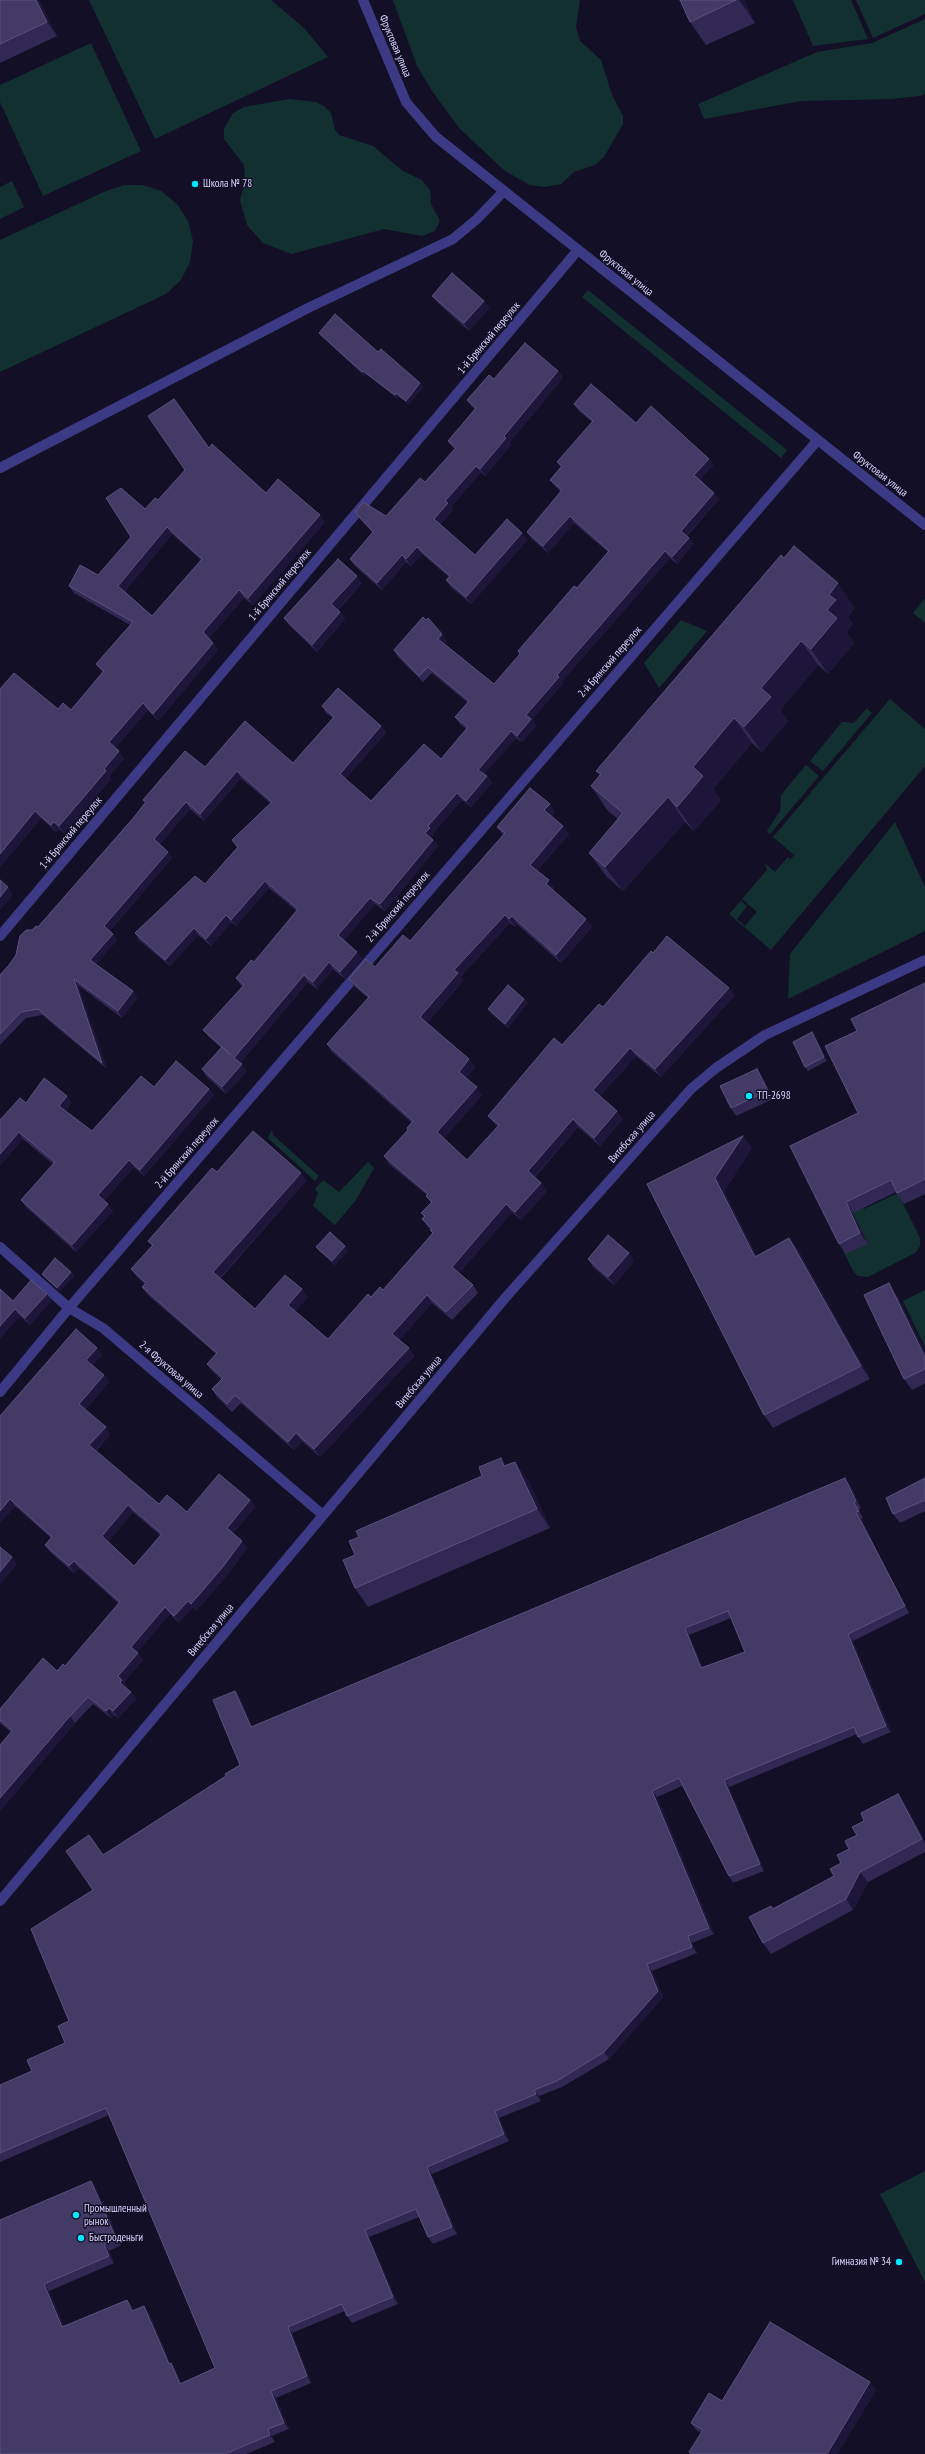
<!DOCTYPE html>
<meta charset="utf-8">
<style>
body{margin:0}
canvas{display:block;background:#130f26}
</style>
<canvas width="925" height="2454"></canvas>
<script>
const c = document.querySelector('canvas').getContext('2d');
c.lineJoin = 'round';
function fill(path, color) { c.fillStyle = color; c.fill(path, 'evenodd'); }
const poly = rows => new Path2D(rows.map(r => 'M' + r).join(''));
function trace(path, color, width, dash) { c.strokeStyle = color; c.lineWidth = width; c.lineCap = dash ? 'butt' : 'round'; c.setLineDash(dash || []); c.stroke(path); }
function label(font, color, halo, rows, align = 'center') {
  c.font = font + ' "PT Sans Narrow",sans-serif'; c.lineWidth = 3; c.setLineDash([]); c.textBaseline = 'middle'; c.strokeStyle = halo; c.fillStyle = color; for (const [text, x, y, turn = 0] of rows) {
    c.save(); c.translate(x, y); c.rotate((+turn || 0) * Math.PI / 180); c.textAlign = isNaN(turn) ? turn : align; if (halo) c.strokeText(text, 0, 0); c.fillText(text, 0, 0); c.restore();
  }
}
const green = poly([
 [89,0,271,0,304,28,328,57,155,139],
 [393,0,580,0,576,27,580,41,601,60,612,95,623,116,623,124,604,157,595,165,574,172,561,184,545,187,530,185,505,171,459,128,432,91,417,66],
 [793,0,851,0,868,39,813,46],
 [856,0,925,0,925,14,873,38],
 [925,19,925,94,920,96,891,99,801,101,704,119,698,104,817,52,872,43],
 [91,43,141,151,43,196,0,102,0,85],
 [289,99,316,102,325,107,331,113,335,130,339,135,373,146,403,171,422,180,430,190,431,204,440,221,435,231,422,236,384,229,292,254,263,243,247,225,240,200,245,183,244,165,224,139,224,129,233,113,244,107],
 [12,181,24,207,0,219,0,187],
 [124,185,143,185,161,191,177,204,188,221,193,241,190,262,181,280,166,294,0,372,0,240,106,191],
 [588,290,787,450,781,458,582,297],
 [925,598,925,623,913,613],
 [681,620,707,631,659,688,644,663],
 [890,699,925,729,925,766,771,950,729,914,741,901,747,906,737,919,745,926,757,912,742,899,767,870,765,863,775,872,788,857,790,859,783,868,803,845,794,855,773,837],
 [867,708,872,713,823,771,810,761,842,722,854,723],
 [806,765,819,776,770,834,767,831,780,811,781,795],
 [895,822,925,887,925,931,788,999,790,954],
 [272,1130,273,1135,319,1176,315,1181,268,1138],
 [368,1162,374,1168,356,1200,335,1225,313,1206,318,1193,315,1189,323,1180,339,1192],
 [898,1193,920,1238,920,1246,915,1253,868,1277,858,1276,853,1271,836,1236,834,1226,862,1205,864,1209],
 [925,1290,925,1347,903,1301],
 [925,2171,925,2282,880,2194]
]);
const minor = poly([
 [0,468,308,308,453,239,477,219,504,191],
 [0,936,578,250],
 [0,1247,69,1308,103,1328,323,1515],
 [0,1392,69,1308,817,441],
 [0,1901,506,1297,691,1089,716,1068,765,1035,925,960]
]);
const tertiary = poly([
 [363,0,406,102,436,137,925,525]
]);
const wall = poly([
 [0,0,39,0,57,36,0,63],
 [680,0,744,0,755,23,706,45,690,22],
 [432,296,484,301,489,308,469,331,438,303],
 [319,333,378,352,423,387,409,404,399,397,397,398,366,374,365,376,321,336],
 [558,371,563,378,509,443,511,445,485,476,481,472,451,507,453,510,440,524,475,555,522,533,527,540,471,604,451,587,446,580,449,577,422,554,411,566,406,562,382,590,355,566,350,559,373,533,360,519,355,512,386,516,425,482,454,449,448,441,475,409,472,407,467,400,494,379],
 [574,404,636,423,709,459,713,465,700,480,719,499,687,536,689,538,693,544,677,564,670,558,562,681,563,683,532,720,536,726,522,742,516,738,484,774,487,776,492,783,471,807,462,800,433,833,434,834,431,838,438,846,385,911,375,904,344,940,362,958,345,979,333,969,317,989,308,982,240,1063,247,1071,226,1094,206,1076,202,1069,221,1048,208,1036,203,1030,242,987,236,978,254,962,297,911,269,888,236,926,231,922,211,946,198,935,170,966,139,940,135,933,205,884,237,848,232,840,270,803,241,778,204,821,190,809,159,845,172,858,110,931,117,940,96,964,133,991,137,998,122,1018,78,985,107,1069,42,1015,26,1018,0,1045,0,975,9,965,32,930,38,927,135,816,145,802,143,800,205,767,293,763,333,718,326,713,322,706,381,726,386,733,345,779,371,801,441,759,466,729,460,724,455,717,468,703,432,673,423,682,398,657,394,650,447,640,444,644,494,684,520,655,518,651,577,588,608,552,574,523,548,553,532,539,527,532,561,492,555,486,550,480,561,467,557,462,592,422,579,411],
 [209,448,266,493,325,522,253,605,244,598,209,638,218,650,158,721,148,710,115,748,124,759,109,776,111,779,64,833,59,829,56,832,41,818,0,867,58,709,71,710,102,672,96,664,130,625,74,593,69,586,98,575,131,537,145,509,158,500],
 [172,534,201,560,152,616,125,591],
 [784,558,855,608,848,617,853,624,846,632,854,643,828,674,818,665,780,710,788,721,762,752,752,743,713,789,721,800,694,831,685,822,623,891,607,877,589,853,618,819,608,811,591,786,600,775,596,771],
 [362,583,338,610,340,612,345,619,317,652,289,625,284,618],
 [555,812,552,816,563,826,569,834,537,871,554,888,553,890,592,927,561,963,517,924,515,927,510,923,460,977,463,981,427,1023,475,1067,466,1078,482,1095,444,1138,467,1160,498,1127,494,1123,488,1116,603,1007,653,953,735,995,661,1077,636,1056,600,1096,623,1119,600,1146,578,1127,535,1177,541,1183,547,1191,521,1220,512,1212,459,1273,473,1285,478,1293,452,1320,432,1303,399,1340,409,1348,414,1356,320,1457,302,1441,294,1450,241,1403,232,1412,217,1397,212,1389,222,1380,213,1372,207,1364,216,1354,148,1295,142,1287,145,1284,137,1277,131,1269,152,1246,148,1241,217,1172,301,1173,306,1181,220,1279,255,1309,308,1297,295,1311,328,1339,371,1297,383,1290,433,1233,431,1230,428,1227,422,1219,424,1217,421,1213,431,1203,426,1196,427,1195,389,1164,384,1156,408,1130,407,1128,412,1123,332,1052,327,1044,368,998,355,987,349,979,375,967,410,941,503,835,497,827],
 [925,983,925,1194,904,1204,896,1192,853,1213,868,1244,846,1254,839,1244,858,1113,857,1031],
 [524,999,527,1003,508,1028,491,1013,488,1009],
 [812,1032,815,1036,827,1061,808,1071,805,1067],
 [757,1069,762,1076,773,1099,736,1116,731,1108],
 [154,1087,209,1089,214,1095,144,1176,134,1167,104,1201,113,1211,76,1252,26,1207,21,1200,53,1164,23,1139,0,1165,0,1120,26,1103,72,1103,65,1111,92,1131],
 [752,1148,724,1191,757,1256,789,1238,798,1250,870,1379,773,1428,764,1415,647,1184],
 [316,1247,348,1250,335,1265,319,1251],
 [588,1259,634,1261,614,1285,593,1267],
 [71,1272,74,1276,60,1291,44,1277,42,1274],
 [0,1289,13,1301,47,1294,51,1301,30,1325,20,1316,0,1338],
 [896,1294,925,1352,925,1383,912,1390,904,1379],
 [97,1348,102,1355,92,1365,104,1375,109,1382,85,1410,110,1434,96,1451,159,1504,187,1512,250,1500,255,1507,233,1533,247,1548,227,1575,196,1611,193,1607,179,1623,170,1614,137,1652,143,1660,124,1682,127,1687,126,1688,131,1692,136,1699,118,1718,114,1715,111,1718,93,1704,75,1723,0,1811,0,1745,11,1732,0,1723,0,1709,65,1666,118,1603,79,1568,74,1573,50,1552,45,1545,51,1538,15,1506,0,1523,0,1416],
 [133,1512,160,1535,134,1566,108,1542],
 [506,1466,528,1480,550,1528,368,1607,355,1588,359,1537],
 [925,1478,925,1511,900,1523,893,1514],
 [850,1484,861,1508,858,1509,863,1518,861,1519,909,1613,853,1641,891,1732,863,1744,858,1737,857,1734,729,1787,764,1871,733,1883,729,1876,682,1786,657,1797,714,1934,692,1943,697,1953,652,1971,663,1997,609,2059,562,2087,539,2096,541,2101,499,2118,509,2141,432,2174,457,2234,433,2244,428,2237,419,2217,369,2237,398,2304,352,2323,347,2316,345,2311,292,2333,311,2383,276,2398,289,2429,272,2436,275,2442,246,2454,0,2454,0,2220,91,2181,96,2188,121,2245,109,2251,114,2263,49,2291,64,2326,127,2300,132,2306,134,2310,149,2313,170,2363,171,2363,176,2370,181,2383,215,2368,109,2115,0,2162,0,2085,32,2071,65,2043,93,1890,103,1855,226,1776,240,1765,235,1691,240,1697,252,1727],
 [731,1618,745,1652,702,1667,689,1635],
 [898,1794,905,1804,925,1842,925,1852,868,1882,853,1910,771,1954,763,1943,773,1908,834,1876,857,1835,864,1821],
 [876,2390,837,2454,690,2454,689,2452,701,2433,696,2430,691,2423,722,2401]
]);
const shadedWall = poly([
 [36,0,39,0,57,36,47,22],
 [739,0,744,0,755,23],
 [484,301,489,308,469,331,464,323],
 [363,371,366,374,365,376,362,372],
 [558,371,563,378,509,443,511,445,485,476,480,469,504,436],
 [420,383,423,387,409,404,406,401],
 [396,393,399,397,397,398,395,395],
 [709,459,713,465,699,482,694,475],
 [476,466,481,472,451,507,453,510,438,525,434,519,445,501],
 [714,493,719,499,685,537,681,531],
 [320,515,325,522,253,605,248,598],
 [570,516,574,523,548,553,543,546],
 [167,527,172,534,123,593,118,586],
 [522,533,527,540,471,604,466,597],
 [689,538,693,544,677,564,672,557],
 [417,547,422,554,411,566,406,559],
 [665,551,670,558,562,681,563,683,532,720,536,726,522,742,517,736,526,715,557,675],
 [402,555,406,562,382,590,377,583],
 [357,576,362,583,336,611,331,604],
 [838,583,855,608,848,617,853,624,846,632,854,643,828,674,811,649,827,610,829,595],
 [239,590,244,598,208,639,203,632],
 [340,612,345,619,317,652,312,645],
 [442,634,447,640,442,645,438,639],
 [801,641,818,665,780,710,788,721,762,752,744,727,761,688],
 [213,643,218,650,158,721,153,714],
 [143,703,148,710,114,749,109,742],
 [734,718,752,743,713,789,721,800,694,831,677,807,693,767],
 [381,726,386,733,344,780,340,774],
 [511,731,516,738,482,777,478,770],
 [119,751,124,759,109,776,111,779,64,833,59,826,104,769],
 [237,771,241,778,204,821,200,814],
 [487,776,492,783,471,807,466,801],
 [457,793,462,800,433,833,434,834,430,839,425,833,428,826],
 [668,797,685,822,623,891,605,867],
 [186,802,190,809,158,846,154,839],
 [550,804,555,812,550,818,544,810],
 [35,811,41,818,0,867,0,854],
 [54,822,59,829,56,832,51,825],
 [563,826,569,834,536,872,530,865],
 [433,840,438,846,385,911,380,904],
 [168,852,172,858,109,932,104,926],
 [549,880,554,888,551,891,546,884],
 [265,881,269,888,236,926,231,920],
 [8,887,13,895,0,910,0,897],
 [370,898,375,904,343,941,338,935],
 [226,915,231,922,211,946,206,939],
 [505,915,510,923,460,977,463,981,425,1025,420,1017,454,970],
 [512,916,517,924,515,927,509,919],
 [586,919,592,927,561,963,556,955],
 [194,928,198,935,170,966,165,960],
 [113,934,117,940,95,966,90,960],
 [357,952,362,958,345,979,340,972],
 [329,962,333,969,317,989,313,982],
 [304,975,308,982,239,1064,234,1058],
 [74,979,78,985,107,1069,102,1063],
 [729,988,735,995,661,1077,655,1069],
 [133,991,137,998,122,1018,118,1011],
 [524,999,527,1003,508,1028,505,1024],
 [812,1032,815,1036,827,1061,824,1057],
 [630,1048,636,1056,598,1098,593,1090],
 [469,1059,475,1067,465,1080,459,1072],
 [242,1064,247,1071,226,1094,222,1087],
 [757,1069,762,1076,773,1099,768,1091],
 [477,1087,482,1095,442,1140,437,1132],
 [209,1089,214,1095,144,1176,140,1170],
 [67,1096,72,1103,63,1113,59,1106],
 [617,1111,623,1119,600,1146,594,1138],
 [573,1119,578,1127,533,1178,528,1171],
 [19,1132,23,1139,0,1165,0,1154],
 [743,1136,752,1148,724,1191,764,1269,755,1257,715,1178],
 [129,1160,134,1167,103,1202,98,1195],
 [301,1173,306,1181,218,1280,213,1272],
 [541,1183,547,1191,521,1220,515,1212],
 [846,1202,853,1213,868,1244,860,1233],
 [108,1204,113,1211,76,1252,72,1245],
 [506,1204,512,1212,457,1275,452,1267],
 [789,1238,798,1250,870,1379,861,1366],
 [345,1246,348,1250,335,1265,332,1261],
 [629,1253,634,1261,614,1285,608,1277],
 [71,1272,74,1276,60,1291,57,1288],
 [889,1283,896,1294,925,1352,925,1357],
 [302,1289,308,1297,294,1313,288,1305],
 [47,1294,51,1301,30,1325,25,1318],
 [427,1295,432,1303,398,1342,392,1334],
 [15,1309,20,1316,0,1338,0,1326],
 [97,1348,102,1355,91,1367,86,1360],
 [409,1348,414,1356,320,1457,314,1449],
 [104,1375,109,1382,84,1411,79,1404],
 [106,1427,110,1434,94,1452,89,1445],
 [296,1433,302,1441,294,1450,288,1442],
 [501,1458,514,1477,504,1466],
 [515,1462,528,1480,550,1528,537,1509],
 [845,1478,850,1484,861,1508,856,1501],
 [10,1499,15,1506,0,1523,0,1511],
 [250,1500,255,1507,231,1535,227,1528],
 [128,1505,133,1512,107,1543,102,1536],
 [856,1512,861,1519,909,1613,905,1606],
 [242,1541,247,1548,227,1575,196,1611,191,1604],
 [12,1557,17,1564,0,1585,0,1572],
 [74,1561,79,1568,74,1573,69,1566],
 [188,1601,193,1607,179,1623,174,1616],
 [165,1607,170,1614,136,1654,131,1647],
 [685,1628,689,1635,705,1675,701,1668],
 [848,1634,853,1641,891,1732,886,1726],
 [138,1653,143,1660,124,1682,127,1687,125,1690,120,1683,118,1676],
 [235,1691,240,1697,255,1734,251,1727],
 [131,1692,136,1699,118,1718,113,1711],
 [109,1708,114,1715,111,1718,106,1711],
 [70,1716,75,1723,0,1811,0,1798],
 [724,1780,729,1787,764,1871,760,1864],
 [652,1791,657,1797,714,1934,709,1928],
 [898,1794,905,1804,925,1842,925,1844,922,1839],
 [860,1872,868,1882,853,1910,846,1899],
 [688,1936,692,1943,697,1953,692,1947],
 [647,1964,652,1971,663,1997,609,2059,604,2052],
 [534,2090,539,2096,541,2101,536,2094],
 [495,2111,499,2118,509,2141,504,2134],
 [427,2167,432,2174,457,2234,452,2227],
 [91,2181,96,2188,121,2245,116,2238],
 [365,2230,369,2237,398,2304,393,2297],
 [104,2244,109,2251,114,2263,109,2256],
 [44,2284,49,2291,67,2333,62,2327],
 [127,2300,132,2306,137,2318,132,2311],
 [144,2306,149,2313,173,2371,169,2364],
 [288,2327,292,2333,311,2383,307,2376],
 [171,2363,176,2370,185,2390,180,2384],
 [870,2382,876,2390,837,2454,827,2454],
 [271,2391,276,2398,289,2429,284,2423],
 [268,2429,272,2436,275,2442,270,2435]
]);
const building = poly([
 [0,0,36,0,47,22,0,44,0,0],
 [680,0,736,0,690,22,680,0],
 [452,273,484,301,464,323,432,296,452,273],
 [335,314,378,352,381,349,420,383,406,401,396,393,395,395,363,371,362,372,319,333,335,314],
 [525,343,558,371,504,436,506,438,480,469,476,466,445,501,448,503,434,519,475,555,507,519,522,533,466,597,446,580,450,576,417,547,406,559,402,555,377,583,350,559,373,532,355,512,363,502,386,516,420,478,425,482,456,448,448,441,476,408,467,400,489,375,494,379,525,343],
 [591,384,636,423,651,406,709,459,694,475,714,493,681,531,689,538,672,557,665,551,557,675,559,677,526,715,531,719,517,736,511,731,478,770,487,776,466,801,457,793,428,826,430,828,425,833,433,840,380,904,370,898,338,935,357,952,340,972,329,962,313,982,304,975,234,1058,242,1064,222,1087,202,1069,222,1047,231,1055,203,1030,244,985,236,978,251,960,254,962,298,909,265,881,231,920,226,915,206,939,194,928,165,960,135,933,195,876,205,884,238,847,232,840,272,802,237,771,200,814,186,802,154,839,168,852,104,926,113,934,90,960,133,991,118,1011,74,979,102,1063,38,1009,21,1012,0,1034,0,975,9,965,16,955,20,936,26,930,32,930,36,926,38,927,135,816,146,802,143,800,185,751,205,767,245,721,293,763,334,717,322,706,338,688,381,726,340,774,371,801,424,744,441,759,468,727,455,717,469,701,428,667,419,676,394,650,423,617,426,620,428,618,442,634,438,639,494,684,520,654,518,651,574,586,577,588,609,551,570,516,543,546,527,532,562,490,550,480,562,466,557,462,593,421,574,404,591,384],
 [174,399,209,448,212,444,266,493,278,479,320,515,248,598,239,590,203,632,213,643,153,714,143,703,109,742,119,751,104,769,106,771,59,826,54,822,51,825,35,811,0,854,0,689,14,673,58,709,63,703,71,710,104,671,96,664,133,622,69,586,80,565,98,575,131,537,106,498,121,488,145,509,155,498,158,500,185,470,148,416,174,399],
 [167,527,202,559,152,616,118,586,167,527],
 [794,546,838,583,829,595,836,600,827,610,837,618,811,649,801,641,761,688,771,697,744,727,734,718,693,767,703,776,677,807,668,797,605,867,589,853,623,813,591,786,601,774,596,771,781,555,784,558,794,546],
 [338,559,357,576,331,604,340,612,312,645,284,618,338,559],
 [530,788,550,804,544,810,563,826,530,865,549,880,546,884,586,919,556,955,512,916,509,919,505,915,454,970,458,973,420,1017,469,1059,459,1072,477,1087,437,1132,467,1160,499,1125,488,1116,554,1038,562,1045,599,1004,603,1007,651,951,653,953,667,936,729,988,655,1069,630,1048,593,1090,617,1111,594,1138,573,1119,528,1171,541,1183,515,1212,506,1204,452,1267,473,1285,446,1312,427,1295,392,1334,409,1348,314,1449,296,1433,288,1442,235,1395,227,1404,212,1389,223,1378,207,1364,217,1353,142,1287,146,1283,131,1269,153,1245,148,1241,212,1168,217,1172,253,1131,301,1173,213,1272,255,1309,285,1275,302,1289,288,1305,328,1339,368,1294,371,1297,380,1287,383,1290,433,1233,430,1230,432,1229,422,1219,425,1216,421,1213,432,1202,426,1196,428,1194,384,1156,408,1130,407,1128,413,1121,327,1044,369,997,349,979,366,959,375,967,403,935,410,941,505,833,497,827,530,788],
 [0,880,8,887,0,897,0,880],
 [925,983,925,1179,897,1193,891,1180,846,1202,860,1233,839,1244,790,1146,858,1113,825,1046,857,1031,851,1019,925,983],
 [508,985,524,999,505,1024,488,1009,508,985],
 [812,1032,824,1057,805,1067,793,1042,812,1032],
 [176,1061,209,1089,140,1170,129,1160,98,1195,108,1204,72,1245,21,1200,55,1162,19,1132,0,1154,0,1120,20,1098,26,1103,44,1078,67,1096,59,1106,92,1131,141,1076,154,1087,176,1061],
 [757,1069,768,1091,731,1108,720,1086,757,1069],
 [743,1136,715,1178,755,1257,789,1238,861,1366,764,1415,647,1184,743,1136],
 [330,1232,345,1246,332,1261,316,1247,330,1232],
 [608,1235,629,1253,608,1277,588,1259,608,1235],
 [55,1258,71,1272,57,1288,42,1274,55,1258],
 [31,1280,47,1294,25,1318,15,1309,0,1326,0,1289,13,1301,31,1280],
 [889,1283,925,1357,925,1369,904,1379,864,1295,889,1283],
 [76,1329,97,1348,86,1360,104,1375,79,1404,106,1427,89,1445,159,1504,167,1495,187,1512,219,1474,250,1500,227,1528,242,1541,222,1568,191,1604,188,1601,174,1616,165,1607,131,1647,138,1653,118,1676,122,1680,120,1683,131,1692,113,1711,109,1708,106,1711,88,1697,70,1716,0,1798,0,1745,12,1731,0,1720,0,1709,43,1658,57,1671,63,1664,65,1666,120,1602,74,1561,69,1566,45,1545,52,1537,10,1499,0,1511,0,1416,76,1329],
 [128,1505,162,1534,134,1566,102,1536,128,1505],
 [501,1458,504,1466,515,1462,537,1509,355,1588,343,1560,355,1555,349,1541,359,1537,356,1531,482,1476,479,1467,501,1458],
 [845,1478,856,1501,854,1503,859,1511,856,1512,905,1606,848,1634,886,1726,858,1737,854,1727,724,1780,760,1864,729,1876,679,1778,652,1791,709,1928,688,1936,692,1947,647,1964,658,1991,604,2052,557,2081,534,2090,536,2094,495,2111,504,2134,427,2167,452,2227,428,2237,416,2209,365,2230,393,2297,347,2316,342,2304,288,2327,307,2376,271,2391,284,2423,268,2429,270,2435,225,2454,0,2454,0,2220,91,2181,116,2238,104,2244,109,2256,44,2284,62,2327,127,2300,132,2311,144,2306,169,2364,171,2363,180,2384,215,2368,106,2108,0,2153,0,2085,32,2071,27,2060,65,2043,58,2026,69,2021,31,1929,93,1890,66,1851,89,1835,103,1855,226,1776,225,1774,240,1765,213,1700,235,1691,251,1727,845,1478],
 [728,1611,745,1652,701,1668,685,1628,728,1611],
 [925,1478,925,1500,893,1514,886,1498,925,1478],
 [0,1547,12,1557,0,1572,0,1547],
 [898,1794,922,1839,860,1872,846,1899,763,1943,749,1917,771,1906,773,1909,834,1876,830,1869,841,1863,837,1855,849,1849,845,1841,857,1835,852,1827,864,1821,861,1813,898,1794],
 [770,2322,870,2382,827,2454,693,2454,689,2452,703,2430,691,2423,709,2393,722,2401,770,2322]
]);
const markers = [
 [195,184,4,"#00e5ff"],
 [749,1096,4,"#00e5ff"],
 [76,2215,4,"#00e5ff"],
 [81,2238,4,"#00e5ff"],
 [899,2262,4,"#00e5ff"]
];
const streetNames = [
 ["Фруктовая улица",395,46,67],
 ["Фруктовая улица",626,273,39],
 ["1-й Брянский переулок",489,338,-50],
 ["Фруктовая улица",880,474,38],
 ["1-й Брянский переулок",280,585,-50],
 ["2-й Брянский переулок",610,662,-49],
 ["1-й Брянский переулок",71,833,-50],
 ["2-й Брянский переулок",398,907,-49],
 ["Витебская улица",632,1137,-49],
 ["2-й Брянский переулок",187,1153,-49],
 ["2-я Фруктовая улица",171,1370,41],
 ["Витебская улица",419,1382,-50],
 ["Витебская улица",211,1630,-50]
];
const poiNames = [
 ["Школа № 78",203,184],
 ["ТП-2698",757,1096],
 ["Промышленный",84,2209],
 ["рынок",84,2222],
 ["Быстроденьги",89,2238],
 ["Гимназия № 34",891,2262,"right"]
];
fill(green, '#12302f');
trace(minor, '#3d3a85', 10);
trace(tertiary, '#3d3a85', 10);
fill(wall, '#312854');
fill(shadedWall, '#1d163a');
fill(building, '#433a66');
trace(building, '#5a527e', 1);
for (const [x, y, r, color] of markers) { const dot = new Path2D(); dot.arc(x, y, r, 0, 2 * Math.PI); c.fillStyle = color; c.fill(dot); trace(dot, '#130f26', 1.5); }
label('11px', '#d9d4ff', '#130f26', streetNames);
label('11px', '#d9d4ff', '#130f26', poiNames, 'left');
</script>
